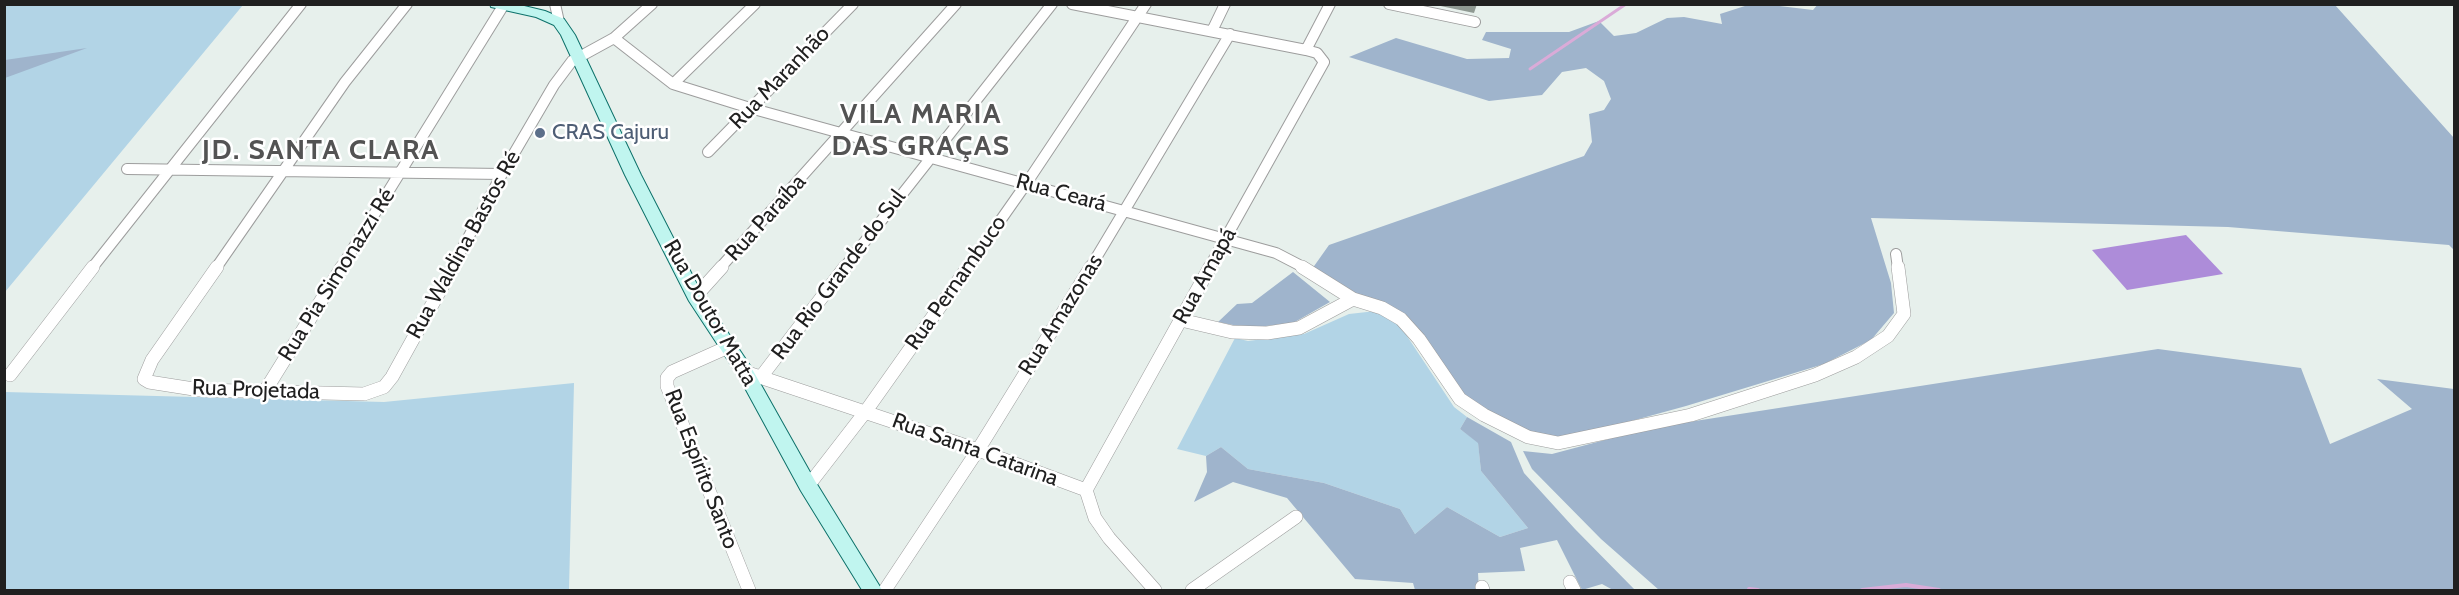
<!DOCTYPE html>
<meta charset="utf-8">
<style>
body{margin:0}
#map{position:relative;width:2459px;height:595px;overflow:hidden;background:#e7f0ec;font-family:Cabin,sans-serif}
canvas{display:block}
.frame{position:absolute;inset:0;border:6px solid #202020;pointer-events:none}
</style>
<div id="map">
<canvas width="2459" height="595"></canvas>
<div class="frame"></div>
</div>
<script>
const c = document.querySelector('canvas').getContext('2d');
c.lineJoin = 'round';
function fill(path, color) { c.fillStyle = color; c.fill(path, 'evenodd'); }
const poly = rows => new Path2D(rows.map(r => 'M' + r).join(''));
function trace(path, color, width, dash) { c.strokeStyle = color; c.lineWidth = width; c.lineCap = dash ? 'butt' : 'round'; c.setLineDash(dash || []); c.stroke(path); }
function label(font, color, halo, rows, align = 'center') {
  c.font = font + ' Cabin,sans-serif'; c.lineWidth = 5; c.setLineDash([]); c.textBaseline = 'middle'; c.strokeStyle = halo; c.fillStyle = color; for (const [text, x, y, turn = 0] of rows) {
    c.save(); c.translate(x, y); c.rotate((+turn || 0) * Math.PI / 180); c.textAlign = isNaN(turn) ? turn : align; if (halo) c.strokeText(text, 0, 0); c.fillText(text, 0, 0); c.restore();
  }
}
const grass = poly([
 [5,5,243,5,5,292],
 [1376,311,1401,327,1454,407,1467,417,1460,429,1478,442,1481,471,1528,528,1500,537,1447,507,1415,534,1400,509,1324,483,1248,469,1221,447,1206,456,1177,449,1235,338,1248,341,1304,334,1349,314],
 [574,383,569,590,5,590,5,392,384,402]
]);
const forest = poly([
 [1818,4,2335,5,2454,138,2454,250,2449,245,2228,227,1871,218,1891,283,1894,313,1871,340,1824,364,1686,406,1573,437,1552,437,1527,432,1464,401,1411,322,1346,291,1312,269,1329,245,1584,156,1592,142,1589,114,1604,110,1611,99,1604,81,1586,68,1562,72,1542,95,1489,101,1349,57,1396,38,1467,59,1509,58,1511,49,1482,40,1486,32,1569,32,1599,21,1614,36,1636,33,1667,18,1684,17,1722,24,1720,14,1748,5,1771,5,1813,10],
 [87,48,5,78,5,60],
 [1293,272,1330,302,1293,323,1248,328,1218,322,1237,304,1252,303],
 [2158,349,2301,368,2330,444,2412,409,2377,379,2454,389,2454,590,1659,590,1601,539,1532,469,1523,451,1552,454,1650,428],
 [1467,417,1511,442,1524,473,1575,529,1635,590,1613,590,1602,584,1582,590,1557,540,1520,548,1525,571,1478,573,1479,590,1415,590,1413,583,1355,579,1287,498,1233,482,1194,502,1207,472,1206,456,1221,447,1248,469,1324,483,1400,509,1415,534,1447,507,1500,537,1528,528,1481,471,1478,443,1460,429]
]);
const pitch = poly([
 [2186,235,2223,274,2127,290,2092,250]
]);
const streamFar1 = poly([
 [1530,69,1626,4]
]);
const stream = poly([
 [1749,589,1758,590],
 [1862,590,1906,585,1939,590]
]);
const streetFar1 = poly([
 [555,4,559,22],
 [1072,4,1306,50,1317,53,1324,62,1209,268],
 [1389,4,1475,22],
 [1212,31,1225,4],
 [614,38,673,84,750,108,1276,253,1305,268],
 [1306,50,1330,4],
 [673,84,755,4],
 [708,152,853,4],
 [127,169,502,174],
 [1896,254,1898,268],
 [92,268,301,4],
 [216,268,345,82,407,4],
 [341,268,503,6],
 [452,268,502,174,554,85,572,61,614,38,652,4],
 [720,268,956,4],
 [844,268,1052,4],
 [967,268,1026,184,1146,4],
 [1090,268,1230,34]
]);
const street = poly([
 [217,267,152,360,144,379,149,382,200,390,364,394,384,387,392,377,453,267],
 [1302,267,1353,299,1382,308,1401,319,1419,339,1460,399,1484,415,1528,437,1558,443,1691,415,1815,375,1856,357,1888,336,1904,314,1898,267],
 [695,297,722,267],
 [1181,320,1232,332,1267,333,1299,328,1353,299],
 [728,347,672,372,667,378,667,386,749,590],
 [745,372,978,450,1086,490,1095,518,1109,538,1155,590],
 [10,375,93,267],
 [761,377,845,267],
 [265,391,342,267],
 [808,486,866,411,968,267],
 [1086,490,1210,267],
 [1570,582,1574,590],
 [1482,587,1483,590],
 [885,590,978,450,1091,267],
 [1192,590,1296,517]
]);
const secondary = poly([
 [490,4,516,4,545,11,564,19,575,35,641,175,702,294,751,367,815,481,882,590,862,590,801,491,739,377,689,301,625,175,561,35,554,25,536,17,491,7,490,4]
]);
const wall = poly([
 [1431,4,1477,4,1474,13]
]);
const markers = [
 [540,133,6,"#5c6f8a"]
];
const streetNames = [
 ["Rua Maranhão",780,78,-46],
 ["Rua Ceará",1061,193,15],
 ["Rua Paraíba",766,218,-48],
 ["Rua Waldina Bastos Ré",464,245,-61],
 ["Rua Pia Simonazzi Ré",337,275,-58],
 ["Rua Rio Grande do Sul",839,275,-53],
 ["Rua Amapá",1205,276,-61],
 ["Rua Pernambuco",956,283,-55],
 ["Rua Doutor Matta",710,313,60],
 ["Rua Amazonas",1061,315,-58],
 ["Rua Projetada",256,390,2],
 ["Rua Santa Catarina",975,450,20],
 ["Rua Espírito Santo",701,469,69]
];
const serviceNames = [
 ["CRAS Cajuru",552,133]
];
const districtNames = [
 ["VILA MARIA",921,115],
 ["DAS GRAÇAS",921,147],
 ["JD. SANTA CLARA",321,151]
];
fill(grass, '#b2d4e6');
fill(forest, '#9fb4cc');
fill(pitch, '#ad8cd9');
trace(streamFar1, '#daabd8', 3);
trace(stream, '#daabd8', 4);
trace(streetFar1, '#9d9d9d', 12);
trace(street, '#9d9d9d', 14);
trace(secondary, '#0d716a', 2);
trace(streetFar1, '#fff', 10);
trace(street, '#fff', 13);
fill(secondary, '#c0f5ef');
fill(wall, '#8f9992');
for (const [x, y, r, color] of markers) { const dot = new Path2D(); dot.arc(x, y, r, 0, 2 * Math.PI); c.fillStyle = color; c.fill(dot); trace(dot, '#fff', 2); }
label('22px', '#202020', '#fff', streetNames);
label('22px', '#4e5e75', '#fff', serviceNames, 'left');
c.letterSpacing = '1.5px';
label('bold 28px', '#535353', '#fff', districtNames);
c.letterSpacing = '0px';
</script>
